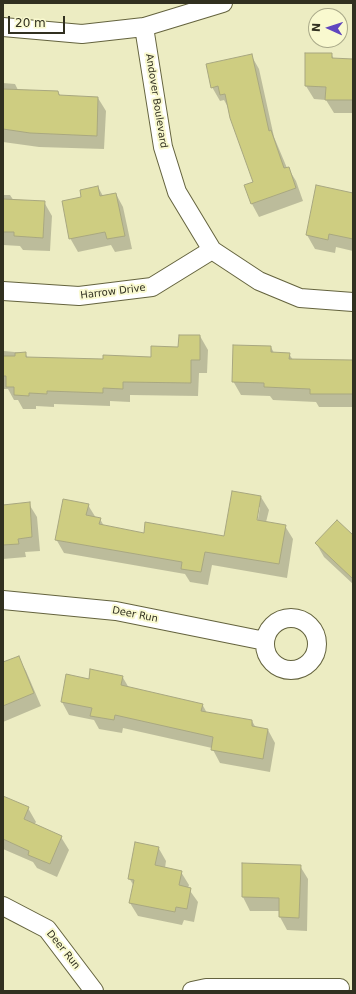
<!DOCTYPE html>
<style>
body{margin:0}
#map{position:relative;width:356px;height:994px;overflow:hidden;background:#ececc2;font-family:"DejaVu Sans",sans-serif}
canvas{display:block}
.frame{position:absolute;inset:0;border:4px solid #313020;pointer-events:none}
.north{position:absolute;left:308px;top:8px;width:40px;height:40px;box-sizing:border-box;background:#f9f9cf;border:1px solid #a9a989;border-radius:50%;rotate:273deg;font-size:11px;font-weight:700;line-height:16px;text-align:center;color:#313020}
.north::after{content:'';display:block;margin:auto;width:14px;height:18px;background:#6046bf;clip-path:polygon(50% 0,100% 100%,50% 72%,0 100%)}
.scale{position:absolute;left:8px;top:16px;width:57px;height:18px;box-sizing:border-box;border:2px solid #313020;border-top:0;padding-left:5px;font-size:12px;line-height:14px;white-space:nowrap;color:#313020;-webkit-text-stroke:3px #f9f9cf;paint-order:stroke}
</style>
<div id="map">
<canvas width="356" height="994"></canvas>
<div class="frame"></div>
<div class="north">N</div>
<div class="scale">20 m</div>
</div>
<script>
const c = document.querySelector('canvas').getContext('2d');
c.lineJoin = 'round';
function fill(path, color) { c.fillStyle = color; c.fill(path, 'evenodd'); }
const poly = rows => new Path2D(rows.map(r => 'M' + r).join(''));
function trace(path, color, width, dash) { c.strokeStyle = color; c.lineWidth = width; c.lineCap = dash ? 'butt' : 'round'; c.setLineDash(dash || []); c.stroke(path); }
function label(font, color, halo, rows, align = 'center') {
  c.font = font + ' "DejaVu Sans",sans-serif'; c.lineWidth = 4; c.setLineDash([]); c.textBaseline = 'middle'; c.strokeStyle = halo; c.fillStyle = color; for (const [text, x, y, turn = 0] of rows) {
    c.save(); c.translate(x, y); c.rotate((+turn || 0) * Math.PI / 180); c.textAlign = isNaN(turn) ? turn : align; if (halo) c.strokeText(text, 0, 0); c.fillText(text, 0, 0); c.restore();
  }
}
const shadow = poly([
 [331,54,334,59,353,60,353,113,334,113,326,100,314,99,306,86],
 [251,55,259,69,274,137,287,168,288,168,296,181,303,201,259,217,252,204,254,183,229,109,224,100,220,101,212,87],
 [3,83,15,84,18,90,58,92,61,97,98,98,106,111,104,149,39,147,3,142],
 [98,187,103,196,116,194,123,207,132,249,115,252,111,245,78,252,70,238,83,198],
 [316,187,353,194,353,251,336,247,335,253,315,249,307,235],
 [3,195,10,195,14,201,44,202,52,216,50,251,23,250,20,246,3,245],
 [200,336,208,350,207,373,199,373,198,396,130,395,130,402,110,401,110,406,54,404,54,407,36,406,36,409,23,409,18,400,14,400,8,389,3,389,4,351,25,353,28,358,104,360,152,358,179,348],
 [271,347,274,353,289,354,293,360,353,361,353,407,319,407,316,402,273,400,270,396,241,395,233,381],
 [261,497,269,510,266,522,285,526,293,539,287,578,212,565,208,585,190,582,185,574,64,553,56,539,88,505,96,518,100,519,104,526,144,534,225,537],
 [258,507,260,507,257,525,255,525],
 [29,504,37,517,40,551,25,552,26,557,3,559,3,506],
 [353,536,353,584,324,557,316,543],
 [18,657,26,671,41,706,3,722,3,664],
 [122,676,129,688,202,704,207,713,252,721,256,728,268,730,275,743,270,772,220,763,212,748,123,728,122,733,99,729,94,720,69,715,62,702,90,680],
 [3,797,28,808,36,822,34,825,61,837,69,850,57,877,37,868,33,862,3,849],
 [158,847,166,861,165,868,181,872,189,885,188,888,198,902,194,922,184,920,182,925,138,916,130,903,134,886,129,878],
 [243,864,300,866,308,879,307,931,287,930,280,917,280,911,250,911,243,897]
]);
const building = poly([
 [305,53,332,53,332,58,353,59,353,100,325,100,326,87,305,86,305,53],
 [252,54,269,131,271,130,284,168,289,167,296,188,251,204,244,185,253,182,230,118,225,94,220,95,218,86,211,88,206,64,252,54],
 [3,89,58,91,59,95,98,97,97,136,30,133,3,129,3,89],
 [316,185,353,193,353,239,329,234,328,240,306,235,316,185],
 [98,186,100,196,116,193,125,236,107,239,105,232,69,239,62,201,81,197,80,190,98,186],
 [3,199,45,201,43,238,14,236,14,232,3,232,3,199],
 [179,335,200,335,200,360,191,360,191,383,123,382,123,389,103,388,103,393,47,391,47,394,29,393,29,396,14,395,14,387,6,387,6,376,3,376,3,356,15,356,15,353,26,352,26,357,103,359,103,355,151,357,151,346,178,347,179,335],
 [233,345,271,346,271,352,290,353,289,359,353,360,353,394,310,394,310,389,264,387,264,383,232,382,233,345],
 [232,491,261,496,257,520,286,525,279,564,205,552,201,572,181,569,182,562,55,540,63,499,89,504,86,515,101,518,99,524,144,533,145,522,224,536,232,491],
 [30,502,32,537,18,539,19,544,3,545,3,505,30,502],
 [337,520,353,535,353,579,315,543,337,520],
 [19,656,34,693,3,706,3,662,19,656],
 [90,669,123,676,121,685,203,704,201,711,252,720,252,726,268,729,263,759,211,750,213,737,115,715,114,720,90,716,92,708,61,702,66,674,89,679,90,669],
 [3,796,29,807,24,819,62,836,50,864,28,855,29,851,3,839,3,796],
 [135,842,159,847,155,865,182,871,179,885,191,888,187,909,176,907,175,912,129,903,134,880,128,879,135,842],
 [242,863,301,865,299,918,279,917,279,898,242,897,242,863]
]);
const minor = poly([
 [3,27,82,34,144,27,223,3],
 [144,27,163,147,177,192,212,250,259,281,300,298,353,302],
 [3,291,79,296,152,287,212,250],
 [3,600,116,611,265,641],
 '265 644a26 26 0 1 1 52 0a26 26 0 1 1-52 0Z',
 [3,906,47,929,94,991],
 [192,991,206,988,340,988]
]);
const streetNames = [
 ["Andover Boulevard",156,101,81],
 ["Harrow Drive",113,292,-7],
 ["Deer Run",135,615,11],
 ["Deer Run",63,950,51]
];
fill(shadow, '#0003');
fill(building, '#cecd81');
trace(building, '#a8a780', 1);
trace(minor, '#64633e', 20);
trace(minor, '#fff', 18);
label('10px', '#313020', '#f9f9cf', streetNames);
</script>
